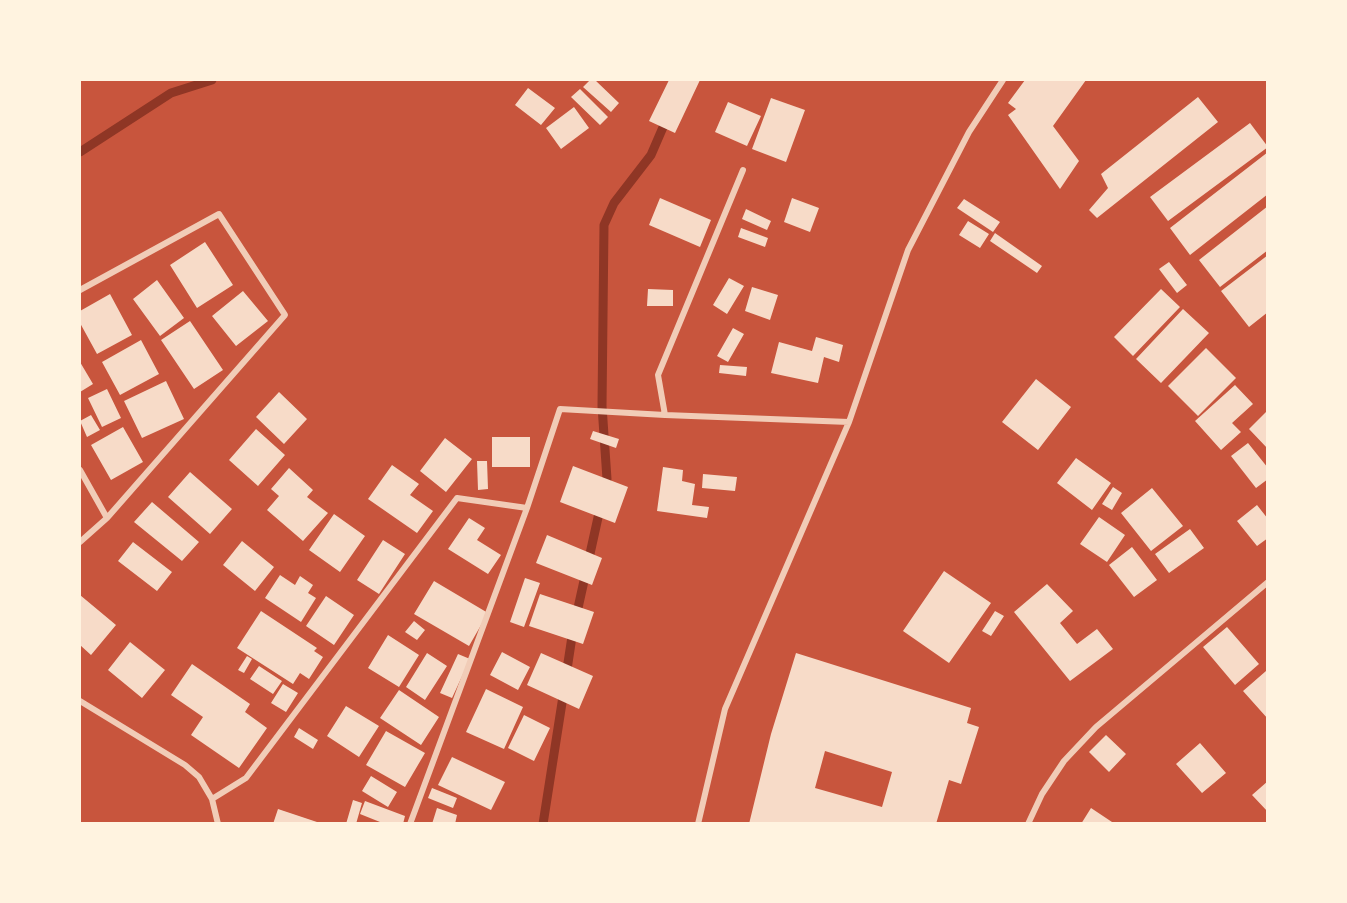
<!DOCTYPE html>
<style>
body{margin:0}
#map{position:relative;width:1347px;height:903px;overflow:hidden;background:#c8553d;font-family:"Public Sans",sans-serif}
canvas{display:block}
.frame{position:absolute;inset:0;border:81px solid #fff3e0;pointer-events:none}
</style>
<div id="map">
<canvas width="1347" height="903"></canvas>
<div class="frame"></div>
</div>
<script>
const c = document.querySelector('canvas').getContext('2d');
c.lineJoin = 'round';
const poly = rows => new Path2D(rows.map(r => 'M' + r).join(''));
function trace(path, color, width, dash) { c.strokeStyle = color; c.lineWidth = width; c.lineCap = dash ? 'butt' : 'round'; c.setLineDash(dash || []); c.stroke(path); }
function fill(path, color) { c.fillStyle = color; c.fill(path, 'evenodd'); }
const stream = poly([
 [80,152,171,93,212,80],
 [604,491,607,479,602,406,604,225,614,203,651,155,667,118],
 [576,617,601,504],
 [566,676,573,630],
 [543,824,564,690]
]);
const building = poly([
 [590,80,595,80,619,103,611,112,583,87],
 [669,80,700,80,675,133,649,121],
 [1025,80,1086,80,1053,126,1079,161,1060,189,1008,115,1016,109,1008,103],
 [528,88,555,108,541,125,515,105],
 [580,89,608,117,600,125,571,97],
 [1198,97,1218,122,1097,218,1089,210,1108,188,1101,174],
 [771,98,805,110,786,162,752,149],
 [728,102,761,116,747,146,715,132],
 [574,107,589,128,561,149,546,128],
 [1250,123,1268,147,1168,221,1150,197],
 [1268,152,1268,194,1190,255,1170,228],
 [660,198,711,220,700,247,649,225],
 [792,198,819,208,810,232,784,222],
 [964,199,1000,222,993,232,957,208],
 [1268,206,1268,250,1220,287,1199,260],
 [746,209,771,221,767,230,742,219],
 [968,221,989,234,980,248,959,235],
 [741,228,768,238,765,247,738,237],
 [995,233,1042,266,1037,273,990,241],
 [205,242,233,285,197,308,170,265],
 [1268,255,1268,312,1249,327,1221,291],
 [1169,262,1187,285,1177,293,1159,269],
 [729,278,744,286,727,314,713,305],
 [157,280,184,318,160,336,133,299],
 [752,287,778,295,770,320,745,311],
 [648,289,673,290,673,306,647,306],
 [1161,289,1180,307,1133,356,1114,337],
 [243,291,268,321,236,346,212,316],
 [110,294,132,335,97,354,80,323,80,311],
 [1183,309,1209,333,1161,383,1136,359],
 [190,321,223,370,194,389,161,340],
 [733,328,744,334,728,362,717,356],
 [816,337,843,345,839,362,824,357,818,383,771,373,779,342,812,351],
 [141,340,159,374,120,395,102,362],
 [1206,348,1236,378,1198,416,1168,386],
 [80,362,93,384,80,392],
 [720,365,747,367,746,376,719,373],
 [1036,379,1071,407,1038,450,1002,422],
 [166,381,184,419,142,438,124,401],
 [1235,385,1253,404,1232,423,1241,432,1221,450,1195,421],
 [107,389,121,418,102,427,88,398],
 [279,392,307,419,284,444,256,417],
 [1268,410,1268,449,1249,429],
 [91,415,100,430,87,437,80,421],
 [123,427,143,462,111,480,91,445],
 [256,429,285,455,258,486,229,460],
 [593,431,619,439,616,448,590,439],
 [492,437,530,437,530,467,492,467],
 [445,438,472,459,446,492,420,471],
 [1248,443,1268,468,1268,479,1256,488,1231,456],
 [1076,458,1111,483,1092,510,1057,483],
 [477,461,487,461,488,489,478,490],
 [392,465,419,484,410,495,433,511,417,533,368,499],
 [573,466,628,487,615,523,560,502],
 [663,467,683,470,682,481,695,484,692,505,709,507,707,518,657,511],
 [289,468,313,490,307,497,328,513,303,541,267,510,279,496,271,489],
 [190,472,232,509,210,534,168,497],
 [703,474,737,477,735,491,702,488],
 [1113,487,1122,493,1112,510,1102,504],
 [1152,488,1183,526,1151,551,1121,513],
 [152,502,199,542,182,561,134,522],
 [1257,505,1268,519,1268,538,1257,546,1237,521],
 [334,514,365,536,340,572,309,550],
 [1099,517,1125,535,1107,562,1080,544],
 [469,518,485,528,477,540,501,555,488,574,448,549],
 [1190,529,1204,548,1169,573,1155,554],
 [547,535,602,558,592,585,536,563],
 [383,540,405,554,379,594,357,580],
 [242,541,274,567,255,591,223,565],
 [133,542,172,572,157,591,118,561],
 [1132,547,1157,580,1134,597,1109,565],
 [944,571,991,603,949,663,903,631],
 [280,575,295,585,300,576,313,585,308,593,316,598,301,622,265,598],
 [525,578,540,583,524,627,510,622],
 [434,581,488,613,469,646,414,614],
 [1047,584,1073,611,1060,623,1077,644,1097,629,1113,649,1070,681,1014,612],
 [540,594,594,612,583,644,529,626],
 [80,595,116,625,91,655,80,645],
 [326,596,354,615,334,645,306,626],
 [261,611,317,648,314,651,323,657,309,679,300,673,293,684,237,648],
 [995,611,1004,616,991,636,982,631],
 [414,621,425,630,417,640,405,632],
 [1227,627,1259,664,1235,685,1203,647],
 [388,635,419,655,399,687,368,668],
 [130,642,165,670,142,698,108,670],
 [502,652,530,667,518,690,490,675],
 [427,653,447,666,425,700,406,687],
 [541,653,593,676,579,709,527,685],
 [796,653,971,708,967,723,979,727,961,784,949,780,936,824,749,824,771,734],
 [825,751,892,772,882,807,815,788],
 [458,654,470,659,452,698,440,693],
 [247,656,252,659,244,673,238,670],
 [192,664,250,704,245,712,267,728,239,768,191,735,203,717,171,695],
 [259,666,282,681,273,694,250,679],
 [1266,671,1268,673,1268,719,1243,691],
 [283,684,298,693,286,712,271,703],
 [486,689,523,707,504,749,466,732],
 [399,690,439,717,421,745,380,718],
 [346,706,379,726,359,757,327,736],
 [524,715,550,728,534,761,508,748],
 [299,728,318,740,313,749,294,737],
 [386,731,425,753,405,787,366,765],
 [1106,735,1126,754,1109,772,1089,752],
 [1200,743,1226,773,1202,793,1176,764],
 [452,757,505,782,491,810,438,785],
 [371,776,397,792,388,807,362,791],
 [1268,781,1268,812,1252,795],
 [432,788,457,798,453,808,428,798],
 [353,800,362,803,356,824,346,824],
 [365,801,405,816,403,824,385,824,360,814],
 [437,808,457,815,455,824,432,824],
 [1091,808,1115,824,1081,824],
 [278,809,320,823,320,824,273,824]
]);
const minor = poly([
 [743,170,658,375,665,415,849,422],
 [80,290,219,214,285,315,107,518,80,542],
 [80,470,107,518],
 [80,701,185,765,199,777,212,799,218,824],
 [212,799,246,778,457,498,527,508],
 [410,824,527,508,560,409,665,415],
 [698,824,725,709,849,422,908,250,969,132,1003,80],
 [1028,824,1042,794,1064,761,1096,727,1268,582]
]);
trace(stream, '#8f3625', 9);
fill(building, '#f7dbc8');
trace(minor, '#f1ccb7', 6);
</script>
